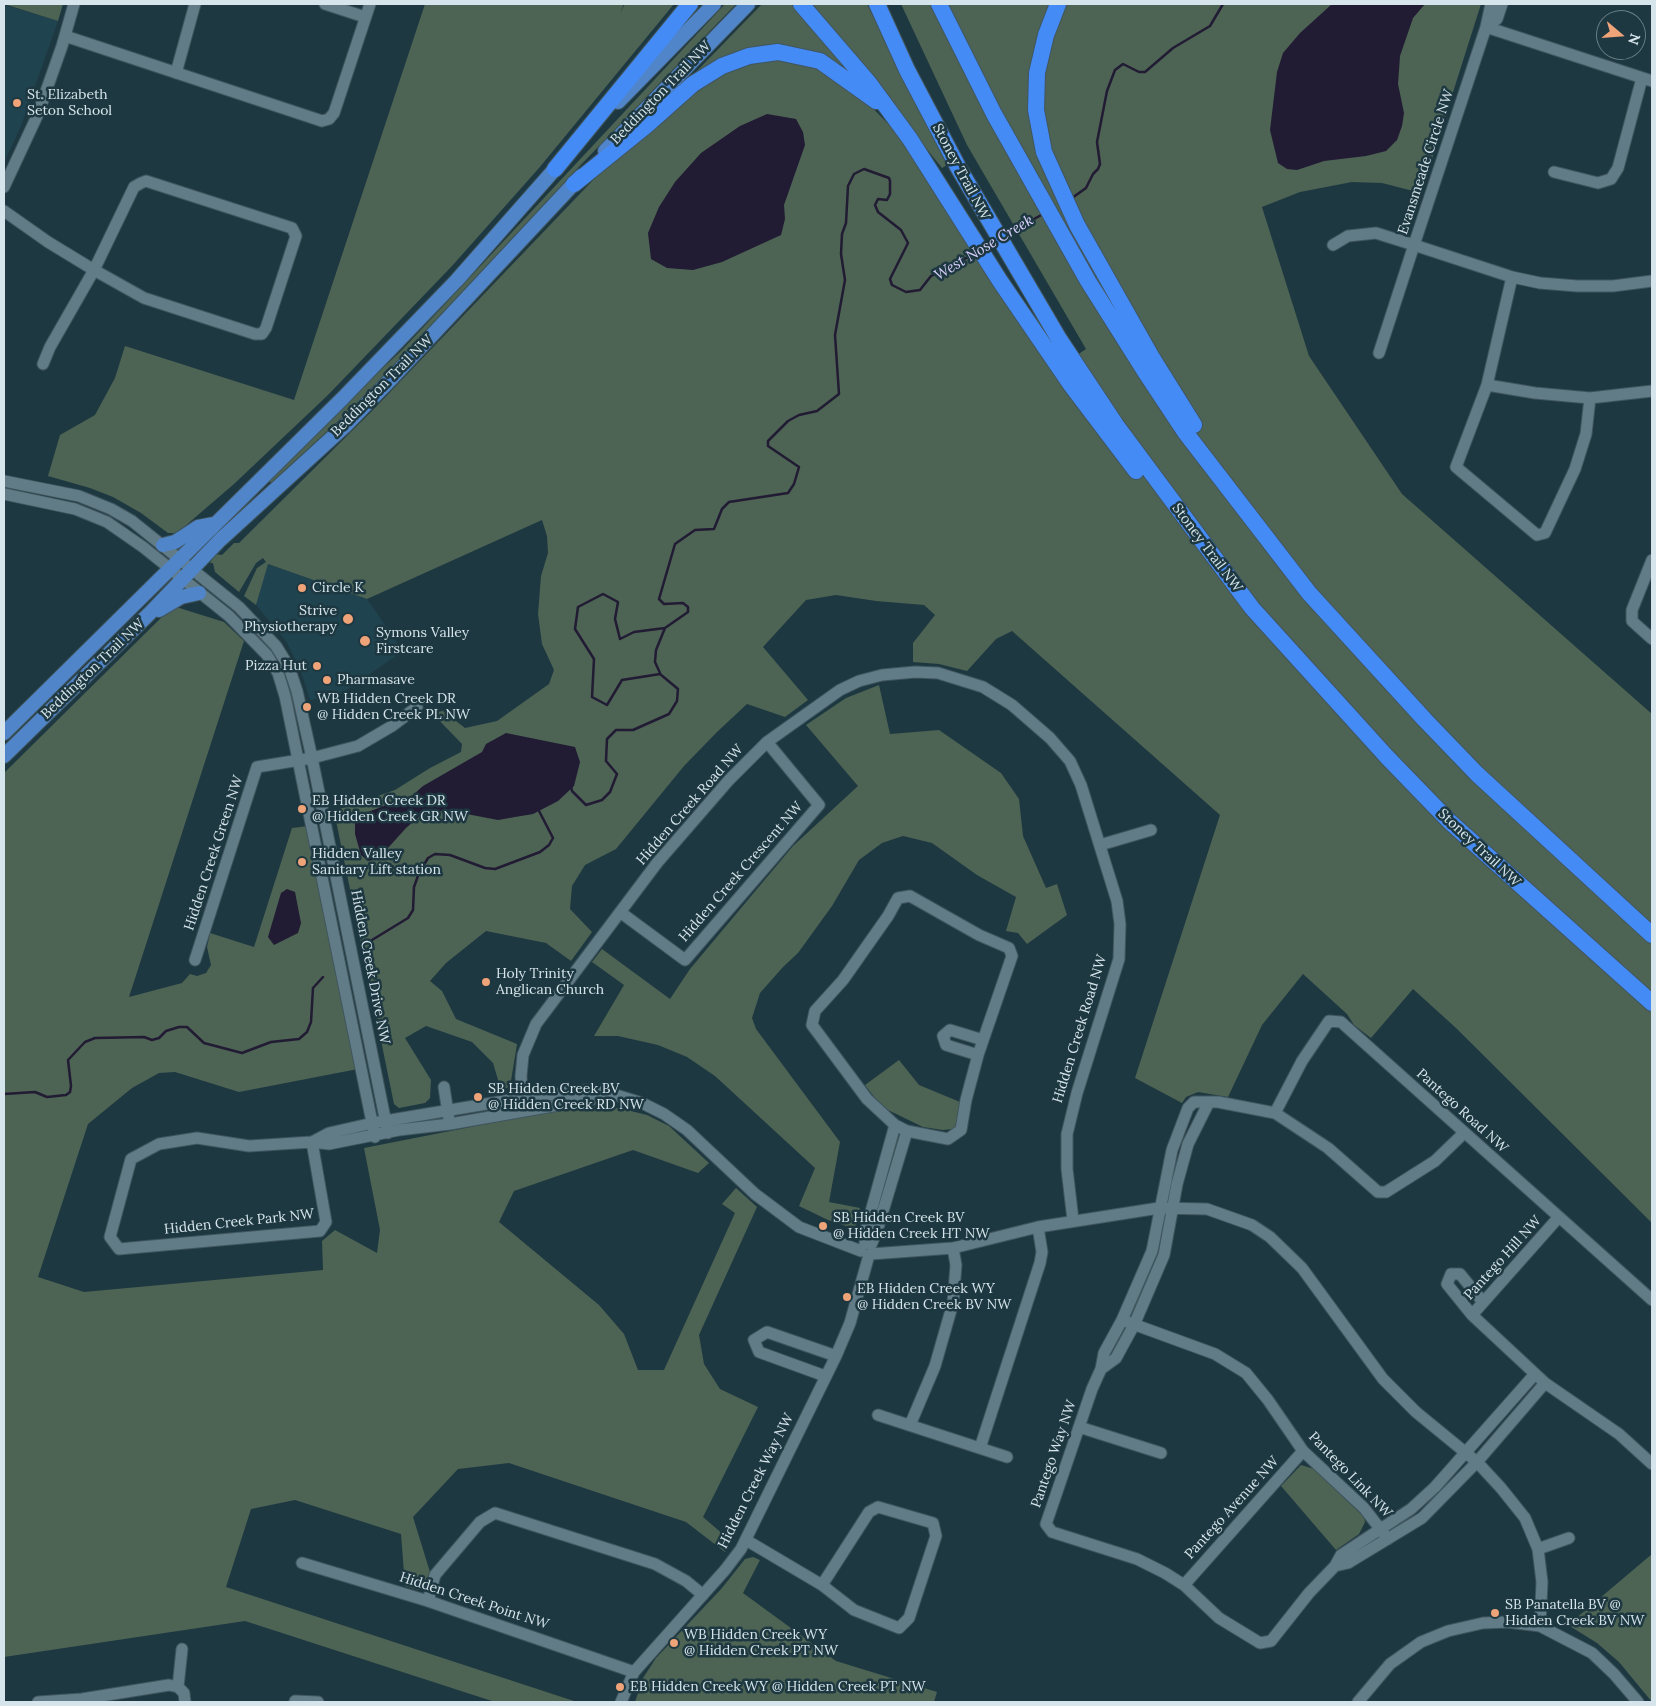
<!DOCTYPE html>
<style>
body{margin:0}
#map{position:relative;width:1656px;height:1706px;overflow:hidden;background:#1e3841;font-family:Lora,serif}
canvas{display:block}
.frame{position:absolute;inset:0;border:5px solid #d6e5eb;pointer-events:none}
.north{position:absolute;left:1596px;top:10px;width:50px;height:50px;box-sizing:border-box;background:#1e3841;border:1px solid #687d85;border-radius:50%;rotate:108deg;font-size:14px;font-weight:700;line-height:20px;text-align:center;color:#d6e5eb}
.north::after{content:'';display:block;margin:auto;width:18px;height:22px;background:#efa378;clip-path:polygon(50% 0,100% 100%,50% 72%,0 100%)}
</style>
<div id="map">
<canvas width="1656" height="1706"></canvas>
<div class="frame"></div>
<div class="north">N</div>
</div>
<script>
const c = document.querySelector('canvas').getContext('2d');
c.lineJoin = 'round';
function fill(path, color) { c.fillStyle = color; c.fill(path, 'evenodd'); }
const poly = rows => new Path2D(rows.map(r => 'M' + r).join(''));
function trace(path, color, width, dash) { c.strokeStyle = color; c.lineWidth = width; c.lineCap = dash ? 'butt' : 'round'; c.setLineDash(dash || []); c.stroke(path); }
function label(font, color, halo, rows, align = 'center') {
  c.font = font + ' Lora,serif'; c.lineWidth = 5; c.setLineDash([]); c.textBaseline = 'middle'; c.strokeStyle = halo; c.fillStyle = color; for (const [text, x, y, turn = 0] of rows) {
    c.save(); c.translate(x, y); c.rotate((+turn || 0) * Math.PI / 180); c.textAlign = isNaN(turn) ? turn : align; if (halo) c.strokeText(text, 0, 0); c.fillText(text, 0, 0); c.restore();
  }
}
const built = poly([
 [4,5,58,21,21,126,4,163],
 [267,564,367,599,403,651,341,694,310,700,300,669,286,641,256,605]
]);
const green = poly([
 [4,4,63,4,58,21],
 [425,4,624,4,620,13,625,4,674,4,539,168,452,266,328,395,234,484,177,533,168,533,141,513,113,497,90,488,48,476,60,435,95,415,115,378,125,346,294,400],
 [725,4,736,4,574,172,362,399,271,483,269,480,303,443,402,350],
 [762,4,791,4,842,64,840,67,791,49,691,77],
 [810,4,867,4,947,165,942,168],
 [901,4,1481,4,1421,193,1382,183,1352,182,1300,192,1262,207,1309,356,1402,494,1652,714,1652,1223,1456,1028,1413,989,1371,1038,1354,1025,1347,1014,1303,974,1262,1025,1228,1097,1198,1092,1186,1097,1182,1103,1135,1078,1220,815,1012,631,996,639,967,671,939,664,913,662,913,643,935,615,924,605,876,601,836,595,806,600,763,647,808,700,785,717,747,704,717,732,684,766,616,849,585,865,572,886,570,909,592,932,571,961,546,943,486,931,446,963,430,981,442,991,456,1019,517,1044,510,1087,501,1090,493,1063,472,1042,426,1026,405,1038,431,1080,430,1098,425,1103,399,1108,394,1104,334,811,395,790,430,768,461,752,462,744,432,713,443,711,465,728,497,721,549,684,554,670,542,644,538,614,541,576,548,553,547,536,542,520,367,599,268,564,256,605,244,596,257,568,266,562,263,558,256,563,239,592,215,572,213,563,210,563,215,554,222,555,234,543,239,543,370,413,596,177,696,89,732,67,767,59,811,64,860,95,896,132,942,195,964,240,989,269,1053,371,1086,349,967,145],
 [173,606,224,622,244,641,129,997,182,983,190,974,197,976,206,973,211,965,207,947,210,933,254,947,292,828,308,826,358,1069,239,1092,175,1072,159,1073,132,1088,88,1124,38,1277,84,1292,323,1270,322,1241,335,1230,377,1253,380,1230,364,1148,577,1106,619,1108,647,1115,669,1126,709,1163,698,1173,633,1150,514,1191,499,1222,599,1305,624,1334,638,1370,664,1370,735,1213,722,1204,736,1188,757,1207,699,1335,704,1364,720,1389,758,1407,703,1517,732,1542,725,1552,686,1522,509,1463,458,1469,413,1517,430,1572,423,1587,418,1590,405,1586,401,1534,295,1500,251,1509,226,1587,577,1702,495,1702,245,1621,4,1657,4,773],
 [879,685,890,734,939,730,1001,773,1019,799,1023,836,1046,888,1057,884,1067,915,1027,944,1018,933,1006,931,1016,897,977,875,932,843,903,836,882,843,859,860,832,906,798,953,783,967,760,993,752,1018,756,1029,840,1142,829,1202,860,1208,856,1226,852,1228,828,1220,799,1206,815,1168,715,1076,687,1057,658,1045,618,1036,594,1036,624,985,592,962,602,949,670,999,690,969,793,846,858,786,806,725,846,698],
 [899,1060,919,1085,960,1102,956,1126,953,1129,943,1130,923,1127,888,1110,875,1098,865,1085],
 [1301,1465,1314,1469,1364,1517,1365,1522,1359,1534,1336,1550,1281,1486],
 [1652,1554,1652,1702,1619,1662,1597,1643,1568,1625],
 [753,1557,760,1560,743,1593,836,1661,937,1692,934,1702,635,1702,643,1678,656,1658,722,1588,745,1559]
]);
const water = poly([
 [1332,4,1425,4,1413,18,1400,56,1398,84,1404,113,1402,126,1397,140,1386,151,1366,156,1324,161,1297,170,1287,169,1278,163,1270,130,1277,72,1283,53,1300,33],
 [767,114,796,119,803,132,805,145,784,205,785,219,781,235,722,262,693,270,667,268,651,259,648,233,659,207,675,182,701,153,740,126],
 [506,733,575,747,580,762,574,786,558,801,533,814,515,817,498,820,446,810,422,814,406,828,378,859,368,861,361,855,355,834,355,823,360,815,413,795,423,786,482,752,486,744],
 [287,889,295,892,301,923,298,933,274,945,268,937,281,893]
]);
const stream = poly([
 [1072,198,1086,188,1093,174,1098,169,1100,164,1097,142,1107,91,1115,70,1123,64,1139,72,1145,72,1173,48,1210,26,1223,4],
 [1004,236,1043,214],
 [985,248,995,242],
 [660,673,655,662,656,650,665,628],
 [571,786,572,791,586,805,602,800,610,792,617,774,606,761,607,739,616,730,633,730,669,714,677,701,678,689,660,674,622,680,607,705,592,697,594,659,575,629,578,607,603,594,618,602,615,619,620,639,634,632,665,628,688,612,688,607,683,603,664,604,659,599,675,544,695,530,714,529,722,509,729,502,788,493,794,484,799,467,768,446,768,441,788,421,799,415,817,411,839,394,835,335,845,280,841,254,842,234,846,223,848,186,854,174,864,169,889,178,890,181,890,194,887,200,878,199,875,205,878,212,901,230,908,243,890,279,892,285,906,292,920,290,931,276,976,253],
 [372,940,408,918,413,910,414,887,419,873,428,858,435,854,450,855,485,868,495,869,540,852,549,845,553,838,538,809],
 [4,1094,35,1092,47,1097,66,1095,70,1092,71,1086,68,1060,85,1042,95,1038,144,1037,152,1040,159,1038,166,1031,179,1027,187,1027,204,1043,242,1053,271,1042,299,1039,307,1032,311,1022,313,988,323,977]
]);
const minor = poly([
 [325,4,365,17],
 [1491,4,1486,27,1414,245,1512,277,1540,283,1577,286,1613,286,1652,281],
 [1486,27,1652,81],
 [1486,27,1497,19,1502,4],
 [65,36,322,121,329,119,334,113,370,4],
 [176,73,195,4],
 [1554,172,1598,183,1611,179,1618,168,1642,78],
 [4,187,38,114,62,46,74,4],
 [4,211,48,242,94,270,144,298,255,334,262,334,266,328,296,236,292,228,146,181,141,183,134,187,94,270,50,347,43,364],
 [1333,245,1348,236,1376,233,1414,245,1379,353],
 [1512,277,1487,385,1456,467,1537,535,1545,533,1575,469,1586,434,1590,398],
 [1487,385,1535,393,1590,398,1652,391],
 [4,481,79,496,111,509,132,521,239,607,276,646,289,667,297,691,312,758,388,1133],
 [4,494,75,509,107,522,143,547,229,616,267,655,278,673,285,696,375,1137],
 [1652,560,1632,610,1632,621,1652,639],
 [1100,845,1151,830],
 [910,896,979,935,1009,948,1012,956,978,1055,966,1100,961,1130,948,1139,907,1131,895,1125,867,1099,812,1025,815,1011,843,980,888,916,898,898,910,896],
 [620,912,685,960,819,805,767,742],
 [195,960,257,767,312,758,358,746,392,726,417,707],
 [978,1055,946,1045,943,1036,950,1030,983,1040],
 [444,1087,449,1120],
 [523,1110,521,1076,523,1055,536,1024,657,863,729,780,767,742,840,690,859,681,882,675,915,672,938,673,983,687,1012,705,1050,738,1070,761,1081,785,1117,901,1120,924,1119,959,1077,1093,1067,1134,1067,1169,1073,1220],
 [1275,1113,1302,1061,1329,1021,1341,1022,1652,1300],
 [1464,1133,1435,1161,1386,1192,1378,1192,1328,1148,1275,1113,1218,1102,1194,1102,1188,1108,1172,1150,1152,1251,1122,1320,1104,1353,1101,1369,1092,1389,1046,1524,1052,1532,1137,1559,1165,1573,1184,1585,1219,1618,1260,1643,1271,1641,1309,1593,1335,1566,1341,1555,1411,1509,1435,1487,1535,1374],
 [312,1142,326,1222,320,1231,119,1249,110,1237,131,1159,159,1144,197,1138,249,1146,312,1142,329,1144,399,1130,450,1124,616,1095],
 [312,1142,329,1133,373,1123,522,1098,587,1090,616,1095,642,1103,664,1114,687,1130,755,1194,799,1227,861,1251],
 [1558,1218,1472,1315,1545,1383,1619,1434,1652,1464],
 [865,1244,865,1233,895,1125],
 [871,1245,877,1231,907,1131],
 [871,1254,953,1248,1038,1227,1159,1208,1207,1209,1252,1225,1270,1237,1302,1268,1383,1379,1416,1412,1477,1462,1501,1488,1525,1518,1538,1549,1542,1582,1540,1626],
 [1472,1315,1447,1284,1451,1274,1460,1274,1483,1302],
 [1122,1320,1215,1354,1246,1373,1268,1400,1303,1451,1364,1508,1388,1539],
 [1101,1369,1116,1358,1134,1325,1164,1255,1177,1184,1188,1144,1209,1102],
 [825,1376,759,1352,754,1340,767,1332,836,1356],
 [878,1415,1007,1457],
 [910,1425,935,1366,953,1303,956,1265,953,1248],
 [1079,1427,1161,1453],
 [980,1448,1040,1263,1042,1252,1038,1227],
 [746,1540,822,1585,854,1610,899,1628,909,1618,936,1536,933,1523,878,1507,869,1512,822,1585],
 [1538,1549,1569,1538],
 [302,1563,428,1601,634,1672],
 [1335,1566,1348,1563,1422,1518,1477,1462,1545,1383],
 [1184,1585,1303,1451],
 [428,1601,435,1575,480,1522,495,1513,655,1564,686,1581,703,1595],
 [178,1687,182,1649],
 [295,1701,318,1702],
 [38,1702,82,1699,169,1685,178,1687,184,1693,185,1702],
 [621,1702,634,1672,725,1570,741,1549,836,1356,850,1323,869,1255],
 [1358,1702,1390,1664,1421,1642,1448,1631,1483,1623,1508,1622,1540,1626,1592,1653,1614,1674,1638,1702]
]);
const major = poly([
 [618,102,714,4],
 [605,151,748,4],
 [163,545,175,542,198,527,214,524],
 [159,610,181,597,199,593],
 [4,733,342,399,457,280,562,161],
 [4,756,149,614,220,540,346,425,392,378,581,176]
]);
const highway = poly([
 [801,4,869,83,910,139,1000,281,1071,385,1136,471],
 [877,4,907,70,958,167,1059,339,1116,425,1252,608,1387,757,1449,821,1652,1003],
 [939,4,994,114,1088,281,1144,370,1185,432,1309,593,1425,720,1477,774,1652,935],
 [1058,4,1046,35,1037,73,1036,110,1044,152,1077,225,1151,356,1194,425],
 [555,169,690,4],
 [574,184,647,125,693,84,722,66,749,56,778,52,820,61,876,101]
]);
const markers = [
 [17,103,5,"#efa378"],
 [302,588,5,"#efa378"],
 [348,619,6,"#efa378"],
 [365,641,6,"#efa378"],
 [317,666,5,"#efa378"],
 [327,680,5,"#efa378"],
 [307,707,5,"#efa378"],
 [302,809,5,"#efa378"],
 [302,862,5,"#efa378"],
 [486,982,5,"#efa378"],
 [478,1097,5,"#efa378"],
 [823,1226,5,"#efa378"],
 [847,1297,5,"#efa378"],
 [1495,1613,5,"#efa378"],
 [674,1643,5,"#efa378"],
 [620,1687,5,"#efa378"]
];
const streetNames = [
 ["Beddington Trail NW",661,93,-46],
 ["Evansmeade Circle NW",1426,162,-72],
 ["Stoney Trail NW",961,172,62],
 ["Beddington Trail NW",382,386,-45],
 ["Stoney Trail NW",1207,548,53],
 ["Beddington Trail NW",93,669,-44],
 ["Hidden Creek Road NW",690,805,-49],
 ["Stoney Trail NW",1479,848,43],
 ["Hidden Creek Green NW",214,853,-72],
 ["Hidden Creek Crescent NW",741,872,-49],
 ["Hidden Creek Drive NW",370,967,79],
 ["Hidden Creek Road NW",1080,1029,-73],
 ["Pantego Road NW",1462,1111,42],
 ["Hidden Creek Park NW",239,1222,-6],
 ["Pantego Hill NW",1503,1258,-48],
 ["Pantego Way NW",1054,1454,-71],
 ["Pantego Link NW",1350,1475,46],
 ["Hidden Creek Way NW",756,1481,-63],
 ["Pantego Avenue NW",1232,1508,-48],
 ["Hidden Creek Point NW",474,1601,18]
];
const poiNames = [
 ["St. Elizabeth",27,95],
 ["Seton School",27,111],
 ["Circle K",312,588],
 ["Strive",337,611,"right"],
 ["Physiotherapy",337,627,"right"],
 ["Symons Valley",376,633],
 ["Firstcare",376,649],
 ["Pizza Hut",307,666,"right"],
 ["Pharmasave",337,680],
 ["WB Hidden Creek DR",317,699],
 ["@ Hidden Creek PL NW",317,715],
 ["EB Hidden Creek DR",312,801],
 ["@ Hidden Creek GR NW",312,817],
 ["Hidden Valley",312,854],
 ["Sanitary Lift station",312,870],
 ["Holy Trinity",496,974],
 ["Anglican Church",496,990],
 ["SB Hidden Creek BV",488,1089],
 ["@ Hidden Creek RD NW",488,1105],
 ["SB Hidden Creek BV",833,1218],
 ["@ Hidden Creek HT NW",833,1234],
 ["EB Hidden Creek WY",857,1289],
 ["@ Hidden Creek BV NW",857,1305],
 ["SB Panatella BV @",1505,1605],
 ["Hidden Creek BV NW",1505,1621],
 ["WB Hidden Creek WY",684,1635],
 ["@ Hidden Creek PT NW",684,1651],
 ["EB Hidden Creek WY @ Hidden Creek PT NW",630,1687]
];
const waterNames = [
 ["West Nose Creek",984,248,-31]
];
fill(built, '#204350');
fill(green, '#4d6354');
fill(water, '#211b33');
trace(stream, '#211b33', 2.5);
trace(minor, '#40565f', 13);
trace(major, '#40565f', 16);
trace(highway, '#40565f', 18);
trace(minor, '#617c87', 11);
trace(major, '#5085ca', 14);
trace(highway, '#458bf6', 16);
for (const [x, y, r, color] of markers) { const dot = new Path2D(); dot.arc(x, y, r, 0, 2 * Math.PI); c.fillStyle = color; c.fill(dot); trace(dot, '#1e3841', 2); }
label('14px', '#d6e5eb', '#1e3841', streetNames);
label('14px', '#d6e5eb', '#1e3841', poiNames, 'left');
label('italic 15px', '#d8d0fc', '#1e3841', waterNames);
</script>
